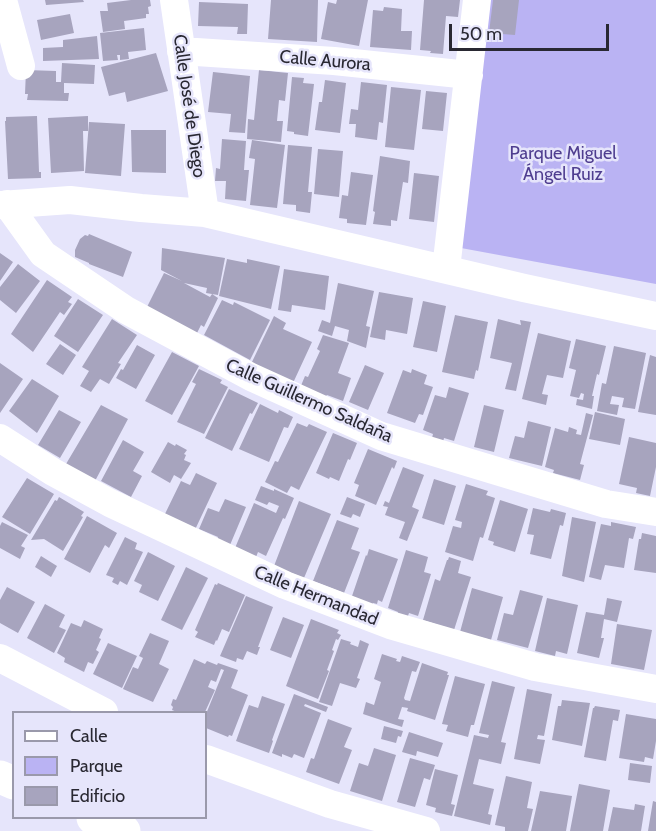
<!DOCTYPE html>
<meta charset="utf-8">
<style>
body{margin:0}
#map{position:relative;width:656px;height:831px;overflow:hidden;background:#e6e5fb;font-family:Cabin,sans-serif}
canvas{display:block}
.legend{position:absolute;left:12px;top:711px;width:195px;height:108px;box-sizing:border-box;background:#e6e5fb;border:2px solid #9a99ab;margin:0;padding:8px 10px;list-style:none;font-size:18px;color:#292832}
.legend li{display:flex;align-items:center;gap:12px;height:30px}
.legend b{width:30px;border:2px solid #9a99ab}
.scale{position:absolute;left:449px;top:24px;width:160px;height:27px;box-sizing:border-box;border:3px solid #292832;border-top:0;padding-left:8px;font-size:18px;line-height:21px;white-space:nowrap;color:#292832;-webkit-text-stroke:4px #e6e5fb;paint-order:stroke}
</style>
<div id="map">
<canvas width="656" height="831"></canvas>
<ul class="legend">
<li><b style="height:8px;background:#fff"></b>Calle</li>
<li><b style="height:16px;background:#bab3f3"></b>Parque</li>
<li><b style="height:16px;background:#a7a4be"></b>Edificio</li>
</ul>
<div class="scale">50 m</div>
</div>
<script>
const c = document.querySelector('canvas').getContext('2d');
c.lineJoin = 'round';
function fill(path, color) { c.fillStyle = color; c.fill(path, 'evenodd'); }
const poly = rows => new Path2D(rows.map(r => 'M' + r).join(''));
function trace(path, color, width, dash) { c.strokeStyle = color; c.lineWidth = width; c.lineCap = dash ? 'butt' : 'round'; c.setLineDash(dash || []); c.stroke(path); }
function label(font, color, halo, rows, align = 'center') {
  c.font = font + ' Cabin,sans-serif'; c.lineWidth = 5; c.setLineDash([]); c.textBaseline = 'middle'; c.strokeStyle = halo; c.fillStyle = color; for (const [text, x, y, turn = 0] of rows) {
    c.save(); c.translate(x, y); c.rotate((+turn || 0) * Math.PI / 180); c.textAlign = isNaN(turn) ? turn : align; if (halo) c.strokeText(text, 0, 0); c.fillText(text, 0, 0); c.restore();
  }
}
const green = poly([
 [488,0,656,0,656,284,461,248]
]);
const building = poly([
 [45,0,83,0,84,2,46,5],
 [131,0,150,0,151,6,148,7,149,14,146,14,146,18,124,21,125,29,103,32,100,11,108,11,107,3],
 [271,0,318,0,317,42,268,39],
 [337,0,368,0,359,46,321,39,328,2,336,4],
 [424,0,460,0,458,17,446,16,443,54,430,53,431,51,420,50],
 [493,0,519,0,515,35,489,33],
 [199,2,248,4,247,34,237,34,238,27,198,26],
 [384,7,402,9,401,31,412,31,411,50,370,47,373,10,383,11],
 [70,14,74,33,41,40,37,20],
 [144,28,146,50,128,52,129,59,120,60,120,55,117,55,118,60,103,61,100,33],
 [97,36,99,59,43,61,43,48,63,47,63,40],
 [156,53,168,91,127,102,125,92,109,96,101,67],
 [62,63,95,65,94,84,64,83,64,93,69,93,68,101,27,100,28,94,25,94,26,70,56,71,56,82,61,82],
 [259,70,288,73,285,101,279,100,277,121,283,121,281,142,247,139,248,119,254,120],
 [213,72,250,76,245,133,229,132,231,114,208,112],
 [292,77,304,78,303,83,314,84,308,136,294,134,294,132,287,131],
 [325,80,346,83,340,133,315,130,319,102,322,102],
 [361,82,387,85,383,123,379,122,377,140,355,137,356,124,349,124,351,109,358,110],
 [391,87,421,90,414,150,385,147],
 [426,91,447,93,443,131,422,129],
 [37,116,39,172,41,172,41,178,8,179,5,121,6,121,6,117],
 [88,116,88,131,83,131,84,171,51,173,48,118],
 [89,122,125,124,121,176,85,173],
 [131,130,166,130,166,173,132,172],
 [222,139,246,141,244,170,249,170,246,201,225,199,226,181,215,181,216,168,220,169],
 [252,140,285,145,277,208,250,205,255,159,249,158],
 [288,145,312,147,308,192,312,192,310,213,296,211,296,205,283,204],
 [318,149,343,151,339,197,314,194],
 [380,156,410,161,408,183,403,182,397,221,391,220,391,226,373,224,375,212,373,211],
 [351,172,373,175,366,225,347,223,347,219,339,218,342,195,348,196],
 [414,173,439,176,434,222,409,219],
 [89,234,132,252,123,277,89,264,89,263,75,257,75,250,80,239,85,235,88,236],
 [162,248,225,258,218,295,206,293,207,288,184,283,210,297,212,294,218,298,204,327,201,325,196,335,147,307,164,273,182,281,161,270],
 [0,253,13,262,0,281],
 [227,259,247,263,247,259,280,266,271,309,219,296],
 [18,264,40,281,16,313,0,300,0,287],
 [284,269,329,276,325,310,292,305,291,312,278,310],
 [47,280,72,297,68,302,72,304,64,315,60,312,33,352,11,334],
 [338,283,374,291,366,326,370,327,366,348,347,341,349,330,335,326,332,336,318,331,322,320,330,323],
 [379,292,413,298,407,334,386,330,385,340,370,337],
 [78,299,103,315,78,352,54,336],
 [222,300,233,305,234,302,270,320,250,360,204,335],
 [423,301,446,306,437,352,413,347],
 [455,315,488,322,478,371,476,370,474,379,442,372],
 [274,316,286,323,283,329,312,342,293,383,251,364],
 [112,319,137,335,118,363,121,364,109,384,100,379,91,392,80,386,89,371,82,367],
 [498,319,521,325,520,320,531,322,516,391,505,389,512,363,490,358],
 [538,333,571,341,563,378,547,375,542,394,548,395,546,405,522,399],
 [323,335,349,343,338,373,351,378,343,401,327,395,325,397,300,388,305,376,308,377,320,351,317,349],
 [576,339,606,346,599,375,597,374,592,396,594,396,592,409,576,405,577,399,583,400,584,394,581,393,579,398,570,396,576,370,569,368],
 [60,344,76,355,63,375,46,364],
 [137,345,155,355,136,389,116,378,121,369,123,370],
 [614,346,646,353,635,409,622,407,624,398,612,396,610,404,619,405,617,415,597,411,602,383,606,384],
 [172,352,199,366,172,415,145,401],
 [650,355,656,357,656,415,638,412],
 [0,363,23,379,0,413],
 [365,365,384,373,368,410,349,402],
 [199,369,222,380,220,383,228,387,204,434,177,422,196,384,192,382],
 [412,369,427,375,424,384,433,387,423,415,419,414,415,423,387,413,403,370,411,373],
 [32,379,59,396,37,433,9,411],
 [449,387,469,393,454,441,444,438,443,442,432,438,433,434,423,430,435,395,446,398],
 [229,389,258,403,252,414,250,413,232,451,205,438],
 [260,404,278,413,279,410,293,417,288,428,284,427,269,462,239,449],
 [101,405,128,419,95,481,66,464],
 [484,405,504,410,494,452,474,447],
 [59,410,81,422,60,458,38,445],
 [595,412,625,419,620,445,589,439],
 [586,413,593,415,580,464,584,465,580,480,553,473,554,470,545,467,555,428,568,432,569,427,577,430,576,434,581,435],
 [528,421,551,427,542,466,509,458,515,436,524,438],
 [297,423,307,427,309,424,327,432,299,490,291,486,287,493,265,482,275,461,278,462],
 [333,433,357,443,350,460,348,459,339,481,330,477,329,479,316,473],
 [629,437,656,443,656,467,650,496,636,493,637,488,619,484],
 [123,440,144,452,133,471,142,476,131,497,101,481],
 [168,442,175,446,176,444,187,450,184,454,186,455,184,460,191,463,181,479,174,475,170,483,151,472],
 [368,449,397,461,394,469,392,467,376,505,355,496,359,485,354,483],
 [403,467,424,475,412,507,419,510,407,541,399,538,405,522,385,515,388,507,383,506,385,501,389,503],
 [196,473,217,483,193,534,162,520,181,481,190,485],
 [27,478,54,494,30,534,2,517],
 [434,479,456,486,444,525,422,518],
 [466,484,488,491,486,495,495,498,483,538,480,537,473,561,445,552,453,526,461,528,462,522,455,520],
 [261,486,274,491,274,489,294,498,285,519,283,518,266,556,258,552,256,557,235,548,254,503,276,513,279,506,269,502,267,505,255,500],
 [59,497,84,512,81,516,83,517,63,551,44,539,31,540,55,500,57,501],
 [347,497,365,504,360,517,353,514,351,518,340,514],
 [225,499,246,507,230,545,217,540,218,537,199,529,208,508,219,512],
 [500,500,528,509,515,552,493,545,494,542,488,540],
 [299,501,331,514,304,578,274,566],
 [533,508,550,512,551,509,566,513,563,526,560,525,551,559,530,554,534,535,527,534],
 [87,516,117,533,109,548,105,545,90,573,64,559],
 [572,517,596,522,584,582,562,576],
 [337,520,359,528,351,549,360,552,344,593,313,581],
 [2,522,28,535,21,546,25,548,20,559,0,548,0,526],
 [611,522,636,527,633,539,629,538,624,568,605,565,601,580,589,577,601,524,611,526],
 [642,533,656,536,656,573,634,570,639,539,641,539],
 [125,537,137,543,135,549,143,552,127,585,120,581,118,585,112,582,114,578,106,575],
 [369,549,398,559,382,602,378,600,377,604,373,603,371,607,352,596,366,555,367,556],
 [406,550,428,557,424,572,431,574,418,616,409,613,407,619,397,616,398,612,388,608],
 [148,552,175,566,158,601,139,592,142,585,134,581],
 [41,556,57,566,51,577,35,567],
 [449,557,461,561,458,573,471,577,454,630,423,620,435,579,440,581,447,560,448,560],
 [186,567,208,578,182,630,161,620],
 [218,583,245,595,229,632,222,629,217,641,216,640,214,645,195,637,198,632,195,630,215,584,217,585],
 [7,587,35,602,18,633,0,623,0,600],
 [472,588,503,597,491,640,460,632],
 [520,590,543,596,528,648,497,640,504,613,513,615],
 [246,596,273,607,258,647,260,647,257,655,247,651,243,660,237,658,236,662,220,656],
 [547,598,578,605,567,654,556,651,555,656,535,651],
 [607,598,622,601,617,622,604,619,601,638,604,638,599,658,577,653,586,612,604,615],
 [45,604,65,615,59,627,66,630,54,653,27,638],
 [283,617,304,625,291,658,270,650],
 [311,619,339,630,337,633,341,635,338,640,336,639,332,650,334,651,327,670,329,671,318,699,286,686],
 [84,620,103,629,99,638,101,639,96,650,99,652,93,664,88,662,84,672,64,662,65,658,57,653,71,623,81,627],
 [617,624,652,630,644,670,611,664],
 [150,633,169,641,159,664,169,669,153,702,123,689,133,667,138,669,143,658,139,656],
 [341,639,351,642,350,644,358,647,360,640,369,644,357,678,360,679,356,688,340,683,332,706,319,702],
 [108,643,137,656,122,688,93,674],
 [382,654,397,659,396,661,400,662,402,656,420,662,416,672,412,671,404,698,405,700,410,701,422,663,448,672,447,675,449,675,435,720,407,711,408,708,402,707,398,719,404,720,402,727,363,714,366,702,374,705,381,682,374,679],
 [194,659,205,664,207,661,217,665,218,663,238,670,231,688,248,695,232,736,229,735,228,737,206,728,206,714,224,670,221,669,216,682,211,680,208,687,215,690,205,712,177,712,172,710,173,707,171,705,173,699,176,700],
 [455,676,485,684,474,725,471,725,468,737,446,731,448,725,442,724],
 [492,681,515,687,501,742,506,743,501,764,479,759,473,784,494,789,488,814,492,815,490,825,454,816,474,735,488,738,489,735,479,733],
 [527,689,552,694,544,736,538,735,537,739,545,740,540,764,514,759],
 [294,694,328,707,326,712,305,704,304,706,321,713,304,758,294,754,292,758,282,754,282,757,272,753],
 [262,696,285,704,272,740,273,741,269,753,236,741,249,705,258,708],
 [562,700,590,703,582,746,552,740,558,706,561,706],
 [595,706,620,710,618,721,613,720,606,761,584,757,593,708,594,708],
 [626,714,656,719,656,741,653,759,645,757,644,762,619,758],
 [328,719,352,728,344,747,352,750,339,784,306,772,311,758,314,759],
 [384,726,403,731,401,737,398,736,396,743,381,739],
 [409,732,443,743,438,757,417,751,416,756,402,752],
 [374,748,396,755,382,801,350,791,359,763,368,766],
 [410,758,435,765,430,780,424,778,415,807,397,802],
 [630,763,652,766,650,783,628,780],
 [435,769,458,775,451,804,455,805,452,816,435,812,436,808,426,805],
 [506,776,532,782,527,808,533,809,528,831,505,831,505,827,495,825],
 [579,784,610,790,603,831,570,831],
 [540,791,572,796,566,831,531,831],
 [653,801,656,802,656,831,648,831],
 [635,804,645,806,641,831,608,831,613,807,634,810]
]);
const minor = poly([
 [3,0,21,66],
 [174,0,205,213],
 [181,51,334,61,469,75],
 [7,204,43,254,126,310,251,377,381,436,606,504,656,512],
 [0,205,70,200,141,208,205,213,524,288,656,316],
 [446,269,477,0],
 [0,438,53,472,110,503,285,585,390,625,535,667,656,689],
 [0,658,104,712],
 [206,759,330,804,426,831]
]);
const highway = poly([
 [0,777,14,783],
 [93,818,124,831]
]);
const streetNames = [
 ["Calle Aurora",325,61,5],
 ["Calle José de Diego",189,106,82],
 ["Calle Guillermo Saldaña",309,401,24],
 ["Calle Hermandad",316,596,22]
];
const parkNames = [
 ["Parque Miguel",563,154],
 ["Ángel Ruiz",563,175]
];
fill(green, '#bab3f3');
fill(building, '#a7a4be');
trace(minor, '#fff', 28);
trace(highway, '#fff', 33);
label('18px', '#292832', '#e6e5fb', streetNames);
label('18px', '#4f3e90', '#e6e5fb', parkNames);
</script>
